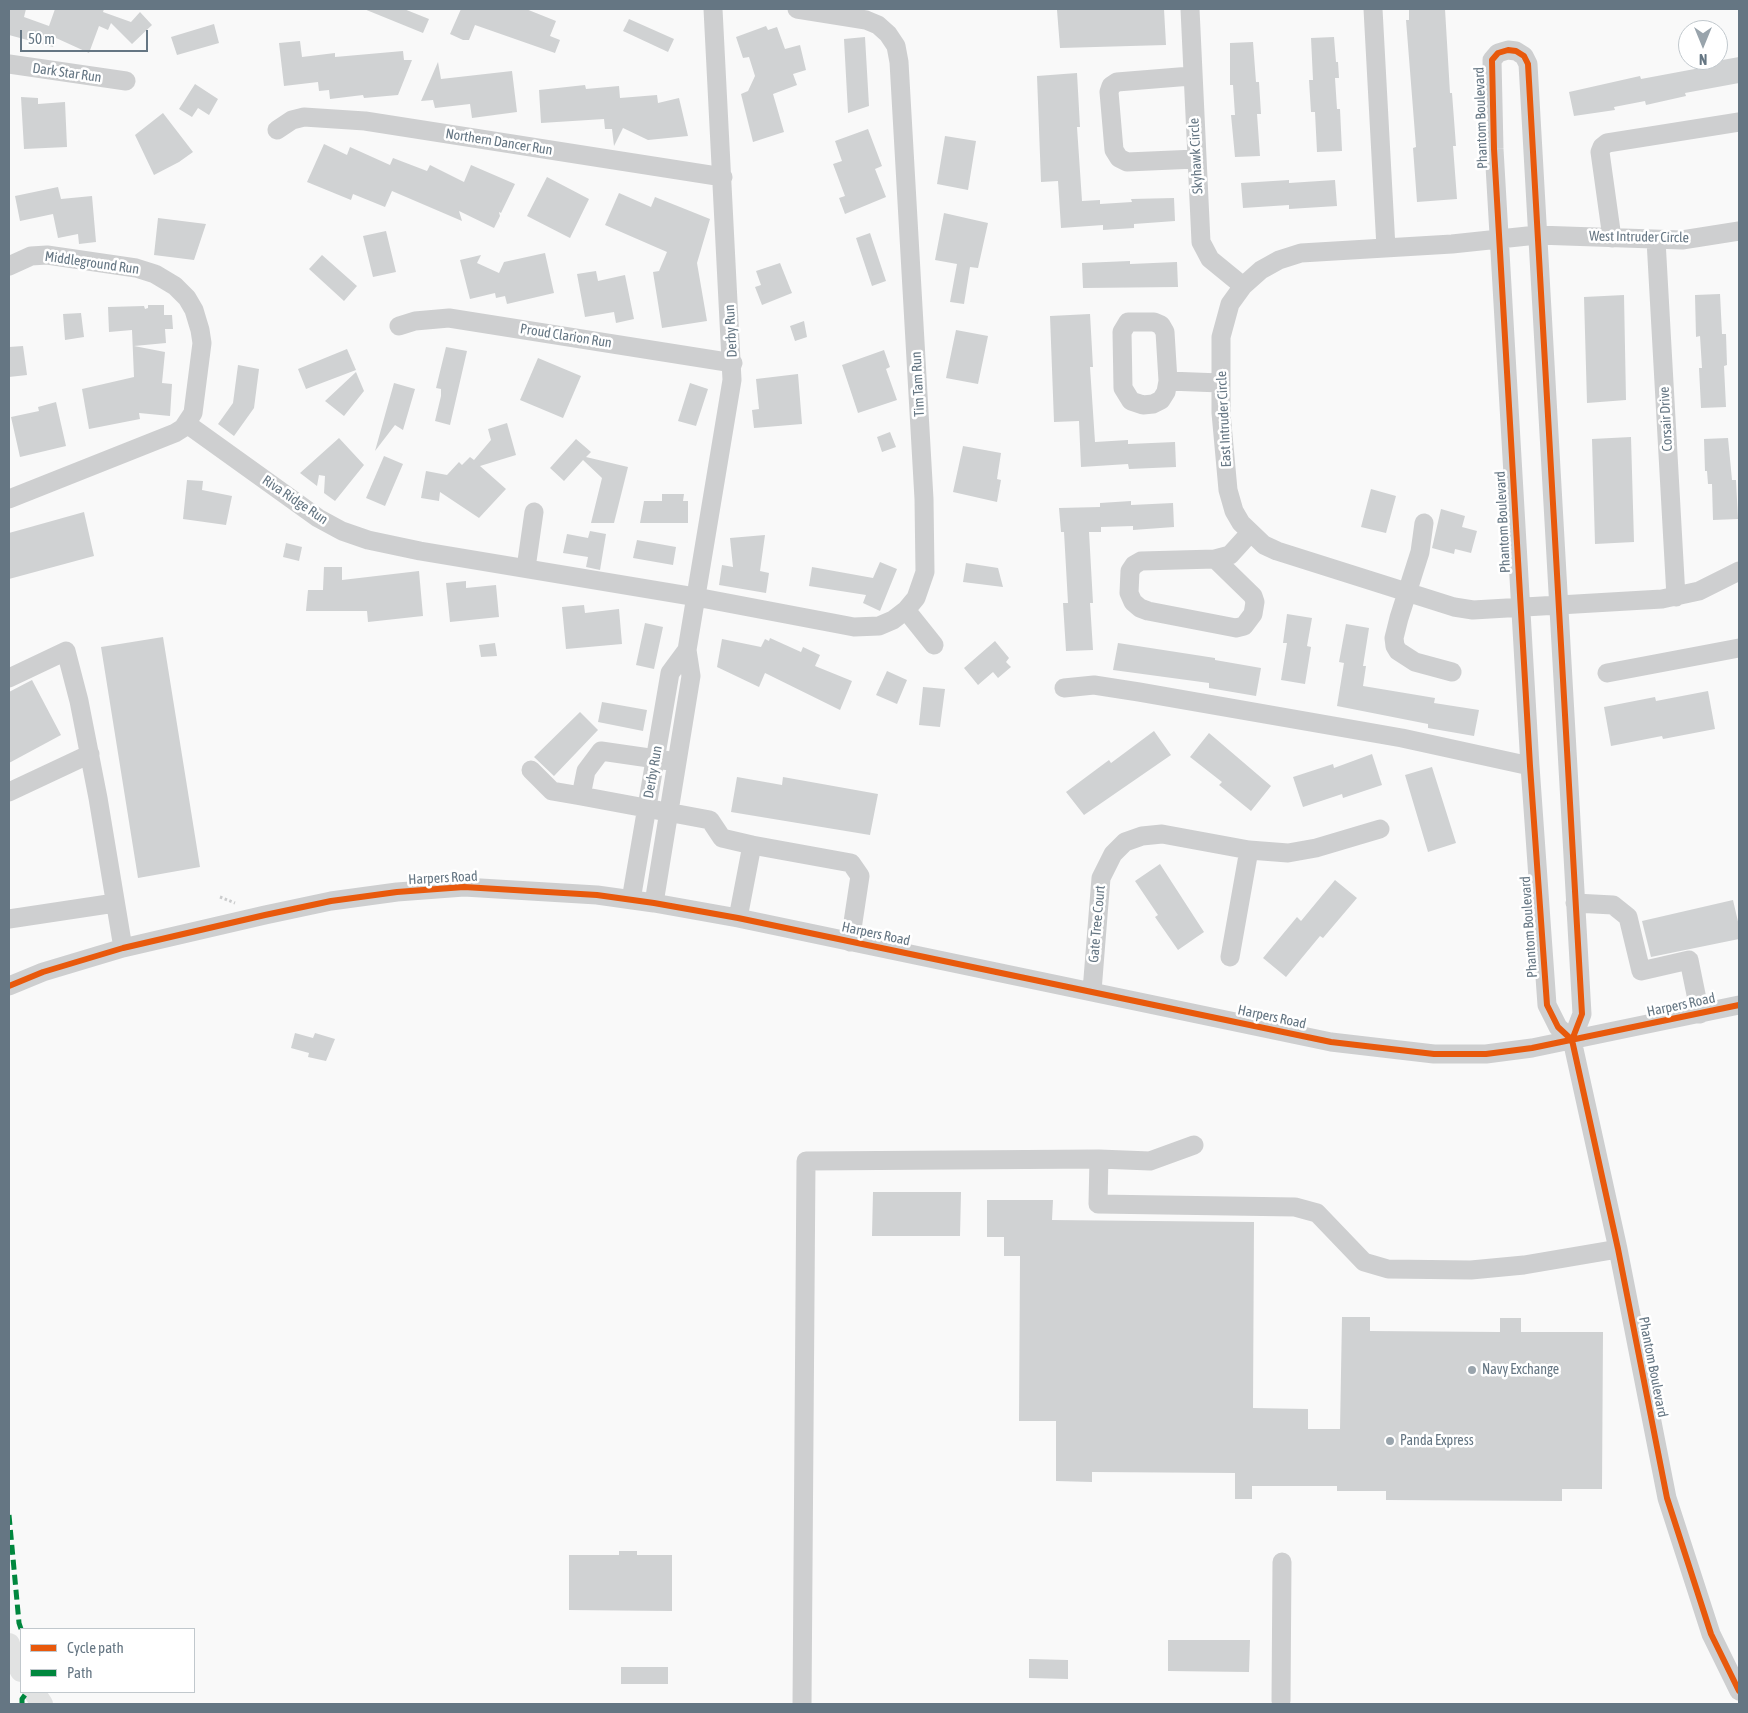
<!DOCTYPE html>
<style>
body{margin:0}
#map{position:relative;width:1748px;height:1713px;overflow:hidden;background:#f9f9f9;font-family:"Asap Condensed",sans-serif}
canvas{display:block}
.frame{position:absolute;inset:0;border:10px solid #657683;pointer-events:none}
.legend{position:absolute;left:20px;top:1628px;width:175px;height:65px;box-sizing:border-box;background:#fff;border:1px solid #c1c8cd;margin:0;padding:6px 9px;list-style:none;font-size:15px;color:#657683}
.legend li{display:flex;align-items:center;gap:10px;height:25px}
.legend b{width:25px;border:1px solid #c1c8cd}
.north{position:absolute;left:1678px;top:20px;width:50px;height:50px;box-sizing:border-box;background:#fff;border:1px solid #c1c8cd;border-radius:50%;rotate:180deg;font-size:14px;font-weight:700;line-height:20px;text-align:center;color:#657683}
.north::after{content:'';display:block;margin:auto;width:18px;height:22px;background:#99a4ac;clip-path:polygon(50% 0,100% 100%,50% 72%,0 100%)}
.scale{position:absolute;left:20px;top:30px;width:128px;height:22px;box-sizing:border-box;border:2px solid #657683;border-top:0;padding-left:6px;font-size:15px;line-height:18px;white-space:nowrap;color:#657683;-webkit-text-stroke:4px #fff;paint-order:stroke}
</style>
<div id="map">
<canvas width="1748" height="1713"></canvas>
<div class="frame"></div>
<ul class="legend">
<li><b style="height:6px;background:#e8590c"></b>Cycle path</li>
<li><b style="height:6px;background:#00873e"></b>Path</li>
</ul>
<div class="north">N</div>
<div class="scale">50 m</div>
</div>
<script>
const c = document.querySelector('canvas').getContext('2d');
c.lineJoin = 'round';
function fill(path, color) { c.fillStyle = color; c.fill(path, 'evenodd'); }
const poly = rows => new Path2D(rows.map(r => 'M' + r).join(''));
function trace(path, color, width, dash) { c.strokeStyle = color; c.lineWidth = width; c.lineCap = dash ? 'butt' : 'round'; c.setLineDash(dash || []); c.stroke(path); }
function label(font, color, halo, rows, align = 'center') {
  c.font = font + ' "Asap Condensed",sans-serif'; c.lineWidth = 5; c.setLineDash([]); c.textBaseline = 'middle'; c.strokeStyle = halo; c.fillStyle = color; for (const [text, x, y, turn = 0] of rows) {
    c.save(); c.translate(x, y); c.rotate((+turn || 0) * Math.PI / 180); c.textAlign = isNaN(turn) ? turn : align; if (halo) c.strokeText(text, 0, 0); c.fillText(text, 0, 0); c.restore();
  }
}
const building = poly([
 [9,9,26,9,24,17,49,26,55,9,104,9,103,12,131,22,140,12,152,25,132,44,111,23,108,30,99,26,89,53,56,38,53,47,9,35],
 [364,9,404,9,429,19,423,33],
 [461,9,526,9,556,21,550,36,560,40,555,53,475,25,469,40,463,40,450,34],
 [1125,9,1164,9,1166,45,1060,48,1057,10],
 [1409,9,1445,9,1450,93,1452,93,1456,146,1453,146,1457,199,1417,202,1413,148,1416,147,1406,20,1409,20],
 [629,19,674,39,668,52,623,31],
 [214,24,219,43,177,55,171,37],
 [766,26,768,30,777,27,785,49,800,45,806,70,793,74,797,85,773,94,784,132,753,142,741,94,748,91,755,76,749,57,743,58,736,37],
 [865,37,869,106,848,113,844,39],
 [1334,37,1336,62,1338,62,1339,78,1335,78,1337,109,1340,109,1342,151,1317,152,1315,112,1311,112,1309,80,1313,80,1311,38],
 [300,41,302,57,335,53,335,57,403,51,404,60,412,60,398,95,364,98,363,95,330,99,329,90,319,91,318,82,284,86,279,43],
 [1253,42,1256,82,1259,82,1261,114,1257,114,1260,156,1235,157,1231,115,1235,115,1233,85,1230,85,1230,43],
 [1739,57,1739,83,1685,93,1686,96,1646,105,1645,101,1614,107,1615,110,1574,116,1569,92,1640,76,1641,79,1700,68,1700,64],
 [438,62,441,79,512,71,517,112,472,118,470,104,435,108,433,100,421,101],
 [1077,73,1080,127,1077,127,1082,201,1100,200,1100,204,1132,202,1131,199,1174,198,1175,221,1134,224,1134,228,1103,230,1103,225,1061,228,1058,181,1041,182,1037,76],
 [195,84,218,99,209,115,198,108,192,117,179,109],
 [585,85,586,89,619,86,620,98,657,95,658,103,679,98,688,136,648,140,623,128,614,146,612,129,605,129,604,119,541,123,539,90],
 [21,97,38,98,38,104,65,102,67,147,24,149],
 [163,113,193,152,179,162,154,175,135,135],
 [868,129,882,166,875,169,886,197,845,214,839,198,845,196,833,164,842,161,835,141],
 [945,136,976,141,968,190,937,184],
 [324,144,347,155,350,147,390,165,393,158,427,171,430,165,464,182,471,165,515,184,501,213,499,212,500,216,494,228,459,211,462,221,392,191,385,207,353,194,351,200,307,182],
 [547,177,589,199,570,238,527,216],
 [1289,180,1289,183,1335,180,1337,206,1289,209,1289,205,1243,208,1241,183],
 [58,187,61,199,92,196,96,242,79,244,78,234,58,238,53,214,20,221,15,196],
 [619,193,651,207,655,197,710,219,697,263,707,321,662,328,653,272,659,271,667,252,605,225],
 [944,213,988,223,978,268,970,267,964,304,950,302,957,264,935,260],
 [158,218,206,224,194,260,154,255],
 [386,231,396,272,373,277,363,236],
 [870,233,886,281,872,286,856,238],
 [545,253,554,293,507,304,505,296,496,298,495,293,470,299,460,260,481,255,477,263,499,273,504,262],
 [322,255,357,286,344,301,309,269],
 [1130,261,1130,264,1177,262,1178,287,1083,288,1082,263],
 [780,263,792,293,762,305,755,287,761,285,756,271],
 [596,271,598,281,625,275,634,319,616,323,614,312,585,317,577,274],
 [1720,294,1722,334,1726,334,1727,365,1724,366,1726,407,1701,408,1699,368,1702,368,1700,336,1696,337,1695,295],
 [1624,295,1626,400,1587,403,1584,297],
 [148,305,164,305,164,315,172,315,173,329,165,329,166,343,134,346,165,352,162,383,172,384,170,416,139,413,140,419,89,429,82,389,134,377,132,330,109,332,108,307,144,306,145,309,148,308],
 [81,313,84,337,65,340,63,314],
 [1090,314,1093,367,1090,367,1095,442,1128,440,1128,444,1175,442,1176,467,1129,469,1128,464,1081,467,1079,421,1054,422,1050,316],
 [804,321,807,337,795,341,790,326],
 [956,330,988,336,978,384,946,378],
 [23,346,27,375,9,377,9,347],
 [446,347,467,351,450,425,435,421,441,396,441,389,436,388],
 [347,349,356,370,306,389,298,369],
 [884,350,890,367,886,369,897,400,858,413,842,365],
 [538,358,581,376,563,418,520,400],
 [238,365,259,369,254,408,234,436,218,424,233,403],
 [356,372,364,391,344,416,325,401],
 [798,374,802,424,754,428,752,410,759,409,756,379],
 [394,383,415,389,403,430,395,425,375,451],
 [690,383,708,389,696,426,678,421],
 [56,402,66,446,20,457,11,417,39,411,38,407],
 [507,423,516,455,480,466,506,489,479,518,440,492,439,501,421,498,426,471,447,475,459,462,462,465,470,457,474,460,491,440,488,429],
 [890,432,896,447,882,452,877,437],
 [1631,437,1634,542,1595,544,1592,439],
 [339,438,364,465,335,501,324,493,325,476,319,475,317,486,300,473],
 [1728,438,1732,480,1736,480,1738,519,1713,520,1712,484,1708,484,1707,471,1705,471,1704,439],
 [576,439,591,452,586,457,628,467,614,523,591,523,602,478,583,460,564,481,550,468],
 [963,446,1001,453,997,479,1001,480,997,502,953,492],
 [384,456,403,464,385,506,366,498],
 [187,480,203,481,202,490,232,496,226,525,183,519],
 [1371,489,1396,496,1386,533,1361,527],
 [662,494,684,494,683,501,688,501,688,523,640,523,644,501,662,501],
 [1131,501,1131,505,1173,503,1174,527,1133,530,1133,526,1101,527,1101,532,1089,532,1093,603,1090,603,1093,650,1066,651,1063,603,1068,603,1064,532,1061,532,1059,508,1100,507,1100,503],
 [1441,509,1465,516,1462,527,1477,531,1471,553,1455,549,1454,554,1432,548],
 [84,512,94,556,9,579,9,533],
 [590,531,606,534,600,570,586,567,588,557,563,553,567,534,588,538],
 [765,535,760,571,769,573,766,593,719,585,722,565,733,567,730,538],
 [637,540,676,547,673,565,633,558],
 [286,543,302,547,299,561,283,557],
 [880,562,897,569,880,611,863,603,866,595,809,586,812,567,873,578],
 [966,563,998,568,1003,587,963,582],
 [324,567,342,567,342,580,419,571,423,616,368,622,367,611,306,611,308,590,323,590],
 [466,581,466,588,496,585,499,617,450,622,446,583],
 [584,605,585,613,619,609,622,644,566,649,562,607],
 [1287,614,1312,618,1307,646,1311,647,1305,684,1281,680,1287,643,1283,643],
 [645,623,663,627,654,669,636,665],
 [1346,624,1369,628,1363,666,1366,666,1363,686,1435,698,1434,703,1479,710,1474,736,1428,728,1428,724,1337,706,1344,663,1339,662],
 [163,637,200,867,138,878,101,647],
 [770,638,801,652,803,647,820,655,815,666,852,681,840,710,765,673,759,687,717,667,722,639,761,647,765,639,769,641],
 [995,641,1009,658,1006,662,1011,667,998,678,993,672,978,685,964,668],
 [495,643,497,656,481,657,479,645],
 [1118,643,1215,658,1215,660,1261,668,1256,696,1209,688,1209,683,1113,670],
 [887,671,907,680,897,704,876,695],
 [32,680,61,735,9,763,9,692],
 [923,687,945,689,940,727,919,725],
 [1708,691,1715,729,1663,739,1662,736,1611,746,1604,707,1655,697,1656,701],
 [602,702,647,710,643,731,598,722],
 [580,712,598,730,554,776,534,757],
 [1154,731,1171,755,1084,815,1066,792,1109,760,1111,763],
 [1209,733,1271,786,1251,811,1219,785,1222,782,1190,757],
 [1372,754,1382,785,1343,798,1342,794,1303,807,1293,777,1333,764,1334,768],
 [1432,767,1456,843,1428,852,1405,775],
 [737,777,782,785,783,777,878,794,870,835,731,812],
 [1160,864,1204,932,1178,950,1155,917,1158,915,1135,881],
 [1335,880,1357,898,1323,938,1320,936,1286,977,1263,958,1297,917,1301,921],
 [1733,900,1739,926,1739,939,1651,957,1642,921],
 [295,1033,313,1038,315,1033,335,1039,326,1061,308,1057,309,1053,291,1048],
 [873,1192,961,1192,960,1236,872,1236],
 [987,1200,1053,1200,1052,1220,1254,1222,1253,1408,1308,1409,1308,1429,1340,1429,1342,1317,1370,1317,1370,1331,1500,1332,1500,1318,1521,1318,1521,1332,1603,1332,1602,1489,1562,1489,1562,1501,1386,1500,1386,1491,1337,1491,1337,1486,1252,1486,1252,1499,1235,1499,1235,1473,1092,1472,1092,1482,1056,1481,1056,1421,1019,1421,1020,1256,1004,1256,1004,1237,987,1237],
 [619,1551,637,1551,637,1555,672,1555,672,1611,569,1610,569,1555,619,1555],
 [1168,1640,1250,1640,1249,1672,1168,1671],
 [1029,1659,1068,1660,1068,1679,1029,1678],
 [621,1667,668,1667,668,1684,621,1684]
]);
const path = poly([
 [220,897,235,903]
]);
const minor = poly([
 [1190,9,1201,242,1210,259,1243,286],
 [1373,9,1386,248],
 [9,64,126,81],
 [1191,76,1117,82,1111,86,1109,92,1114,150,1119,158,1127,162,1196,159],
 [277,130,292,120,304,117,365,121,723,177],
 [1739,231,1682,240,1537,235,1452,244,1301,253,1279,260,1261,270,1243,286,1230,304,1221,337,1221,413,1228,490,1234,511,1241,523,1264,545,1277,551,1454,607,1473,610,1662,599,1699,591,1739,571],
 [1612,238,1600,152,1602,147,1607,143,1739,122],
 [1656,240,1676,597],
 [9,266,31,256,47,255,136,268,155,274,175,286,187,298,194,310,200,330,202,343,193,413,183,428,175,433,9,499],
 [1128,322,1154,322,1161,325,1165,332,1168,381,1166,392,1161,400,1153,404,1143,405,1131,401,1123,388,1122,332,1128,322],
 [399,326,415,321,449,318,733,363],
 [1168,381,1221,383],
 [187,424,318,518,342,531,368,540,420,551,696,597,854,627,879,626,893,620,906,610,916,598,925,572,924,499,899,62,896,46,888,34,878,25,866,20,797,9],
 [1424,523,1420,552,1399,618,1394,638,1395,646,1398,651,1415,662,1452,672],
 [1215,559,1253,596,1255,602,1253,614,1244,626,1236,628,1148,611,1140,608,1133,602,1129,593,1130,571,1134,565,1141,561,1215,559],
 [1215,559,1230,555,1250,533],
 [526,568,534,512],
 [906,610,934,645],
 [1607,673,1739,648],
 [9,678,66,651,79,701,98,798,123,948],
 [1064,688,1094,685,1139,692,1402,738,1530,766],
 [677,762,601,751,586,771,581,796,710,820,722,838,752,845],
 [531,770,552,791,581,796],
 [9,792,90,754],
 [631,900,670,673,687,650],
 [654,903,691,676,687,650,732,380,713,9],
 [1575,903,1613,905,1628,917,1641,971,1689,960,1700,1014],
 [738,918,752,845,851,863,860,876,850,942],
 [9,919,115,903],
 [1230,957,1249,850],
 [9,986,43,972,123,948,265,915,331,901,397,892,464,887,597,895,654,903,738,918,1331,1042,1434,1054,1486,1054,1532,1048,1739,1005],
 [1092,991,1101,878,1113,854,1125,842,1142,836,1162,834,1249,850,1288,853,1316,848,1380,829],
 [1572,1040,1558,1027,1547,1005,1530,766,1494,149,1492,60,1498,53,1508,50,1516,51,1524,56,1528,64,1582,1014,1572,1040,1618,1249,1667,1498,1711,1634,1739,1691],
 [1099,1159,1098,1204,1295,1207,1317,1213,1364,1262,1388,1269,1471,1270,1524,1265,1618,1249],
 [1281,1701,1282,1562],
 [802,1704,806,1161,1099,1159,1150,1161,1194,1145]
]);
const major = poly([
 [9,1644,11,1653,21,1671],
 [34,1692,42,1704]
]);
const quiet = poly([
 [9,1515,19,1623,21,1629],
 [22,1704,22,1699,27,1692]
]);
const cycleway = poly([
 [9,986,43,972,123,948,265,915,331,901,397,892,464,887,597,895,654,903,738,918,1331,1042,1434,1054,1486,1054,1532,1048,1739,1005],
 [1572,1040,1558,1027,1547,1005,1530,766,1494,149,1492,60,1498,53,1508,50,1516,51,1524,56,1528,64,1582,1014,1572,1040,1618,1249,1667,1498,1711,1634,1739,1691]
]);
const markers = [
 [1472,1370,5,"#99a4ac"],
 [1390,1441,5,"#99a4ac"]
];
const streetNames = [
 ["Dark Star Run",67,73,8],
 ["Phantom Boulevard",1481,118,-92],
 ["Northern Dancer Run",499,142,9],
 ["Skyhawk Circle",1196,156,-93],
 ["West Intruder Circle",1639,237,1],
 ["Middleground Run",92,263,8],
 ["Derby Run",731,331,-93],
 ["Proud Clarion Run",566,336,9],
 ["Tim Tam Run",918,384,-93],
 ["East Intruder Circle",1224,419,-93],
 ["Corsair Drive",1666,419,-93],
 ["Riva Ridge Run",295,500,34],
 ["Phantom Boulevard",1503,522,-93],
 ["Derby Run",653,772,-80],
 ["Harpers Road",443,878,-3],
 ["Gate Tree Court",1097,924,-85],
 ["Phantom Boulevard",1529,927,-94],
 ["Harpers Road",876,934,12],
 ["Harpers Road",1681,1005,-12],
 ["Harpers Road",1272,1017,12],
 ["Phantom Boulevard",1653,1367,79]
];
const poiNames = [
 ["Navy Exchange",1482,1370],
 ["Panda Express",1400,1441]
];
fill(building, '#d0d2d3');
trace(path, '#cbcccd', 3, [2.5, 2.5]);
trace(minor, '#cecfd0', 19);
trace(major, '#e1e2e2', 22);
trace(quiet, '#00873e', 5, [10, 5]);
trace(cycleway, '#e8590c', 6);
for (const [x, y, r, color] of markers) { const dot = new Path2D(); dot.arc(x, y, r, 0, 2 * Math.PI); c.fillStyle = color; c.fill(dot); trace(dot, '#fff', 2); }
label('14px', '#657683', '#fff', streetNames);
label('14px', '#657683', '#fff', poiNames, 'left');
</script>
